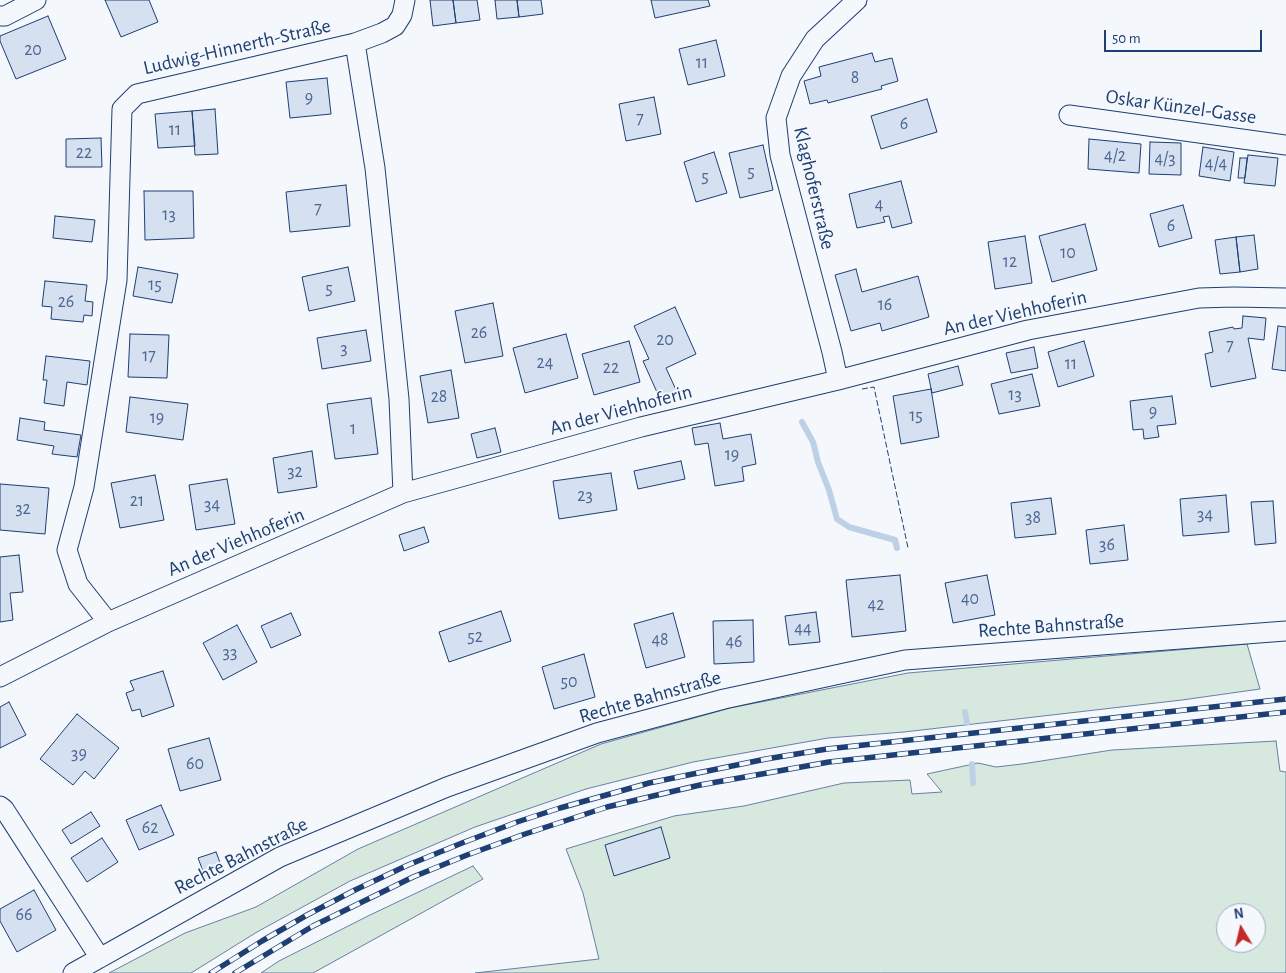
<!DOCTYPE html>
<meta charset="utf-8">
<style>
body{margin:0}
#map{position:relative;width:1286px;height:973px;overflow:hidden;background:#f4f7fb;font-family:"Alegreya Sans",sans-serif}
canvas{display:block}
.north{position:absolute;left:1216px;top:903px;width:50px;height:50px;box-sizing:border-box;background:#f4f7fb;border:1px solid #9eadc5;border-radius:50%;rotate:351deg;font-size:14px;font-weight:700;line-height:20px;text-align:center;color:#1d3f73}
.north::after{content:'';display:block;margin:auto;width:18px;height:22px;background:#c62828;clip-path:polygon(50% 0,100% 100%,50% 72%,0 100%)}
.scale{position:absolute;left:1104px;top:30px;width:158px;height:22px;box-sizing:border-box;border:2px solid #1d3f73;border-top:0;padding-left:6px;font-size:15px;line-height:18px;white-space:nowrap;color:#1d3f73;-webkit-text-stroke:4px #f4f7fb;paint-order:stroke}
</style>
<div id="map">
<canvas width="1286" height="973"></canvas>
<div class="north">N</div>
<div class="scale">50 m</div>
</div>
<script>
const c = document.querySelector('canvas').getContext('2d');
c.lineJoin = 'round';
function fill(path, color) { c.fillStyle = color; c.fill(path, 'evenodd'); }
const poly = rows => new Path2D(rows.map(r => 'M' + r).join(''));
function trace(path, color, width, dash) { c.strokeStyle = color; c.lineWidth = width; c.lineCap = dash ? 'butt' : 'round'; c.setLineDash(dash || []); c.stroke(path); }
function label(font, color, halo, rows, align = 'center') {
  c.font = font + ' "Alegreya Sans",sans-serif'; c.lineWidth = 4; c.setLineDash([]); c.textBaseline = 'middle'; c.strokeStyle = halo; c.fillStyle = color; for (const [text, x, y, turn = 0] of rows) {
    c.save(); c.translate(x, y); c.rotate((+turn || 0) * Math.PI / 180); c.textAlign = isNaN(turn) ? turn : align; if (halo) c.strokeText(text, 0, 0); c.fillText(text, 0, 0); c.restore();
  }
}
const green = poly([
 [1247,644,1260,689,1182,700,904,732,828,738,693,762,586,789,475,827,350,881,257,932,191,973,109,973,185,933,256,907,358,849,601,744,730,708,908,673,1247,644],
 [1276,741,1280,771,1286,772,1286,973,475,973,599,959,583,893,566,849,674,816,744,806,844,783,910,780,912,794,942,792,927,774,978,763,996,767,1022,764,1112,750,1276,741],
 [1226,913,1256,913,1256,943,1226,943,1226,913],
 [473,866,483,879,313,973,261,973,279,961,368,916,473,866]
]);
const stream = poly([
 [802,422,813,442,818,462,829,490,837,519,849,527,895,540,897,548],
 [965,712,967,723],
 [972,764,973,783]
]);
const building = poly([
 [105,0,149,0,158,22,121,37,105,0],
 [430,0,453,0,456,23,433,26,430,0],
 [453,0,477,0,480,20,456,23,453,0],
 [495,0,517,0,519,17,497,19,495,0],
 [517,0,541,0,543,14,519,17,517,0],
 [651,0,708,0,710,6,655,18,651,0],
 [48,16,66,59,16,79,0,41,0,36,48,16],
 [716,40,725,76,688,85,679,49,716,40],
 [872,53,875,62,892,58,898,81,881,86,882,89,828,103,827,100,810,104,804,81,821,76,819,67,872,53],
 [327,78,331,114,290,118,286,82,327,78],
 [654,97,661,134,626,141,619,104,654,97],
 [927,99,937,132,881,149,871,116,927,99],
 [215,109,218,154,195,155,192,111,215,109],
 [192,111,195,146,158,148,155,114,192,111],
 [101,138,102,167,66,167,66,139,101,138],
 [1089,139,1141,144,1139,173,1088,169,1089,139],
 [1150,142,1181,143,1181,175,1149,174,1150,142],
 [763,145,773,190,740,198,729,153,763,145],
 [1203,147,1234,152,1230,181,1199,176,1203,147],
 [714,152,727,193,696,202,684,162,714,152],
 [1248,155,1278,158,1275,186,1244,183,1248,155],
 [1240,158,1247,158,1245,178,1238,178,1240,158],
 [901,181,912,223,892,228,889,216,883,217,885,222,857,228,849,194,901,181],
 [346,185,350,226,290,232,286,192,346,185],
 [144,191,193,191,194,238,145,240,144,191],
 [1183,205,1192,238,1159,247,1150,214,1183,205],
 [55,216,95,220,92,242,53,238,55,216],
 [1085,224,1097,270,1052,282,1039,236,1085,224],
 [1254,235,1258,269,1240,272,1236,237,1254,235],
 [1025,236,1032,283,995,289,988,242,1025,236],
 [1236,237,1240,272,1220,274,1215,240,1236,237],
 [138,267,178,274,172,303,133,296,138,267],
 [348,267,355,301,309,311,302,277,348,267],
 [856,269,862,292,918,276,929,317,882,331,880,323,851,331,835,275,856,269],
 [45,281,87,285,85,301,93,302,92,316,84,315,83,322,51,319,52,307,42,306,45,281],
 [493,303,503,356,465,363,455,311,493,303],
 [675,307,696,354,666,368,677,392,660,399,643,361,649,359,634,326,675,307],
 [1243,316,1266,318,1264,340,1248,338,1256,378,1211,387,1205,354,1213,352,1209,332,1233,327,1234,329,1242,328,1243,316],
 [1278,326,1286,327,1286,371,1272,369,1278,326],
 [366,330,371,361,322,369,317,338,366,330],
 [130,334,169,335,167,378,128,377,130,334],
 [566,334,578,378,525,393,513,348,566,334],
 [629,341,640,382,594,395,582,354,629,341],
 [1084,341,1094,376,1058,387,1048,352,1084,341],
 [1034,347,1038,368,1011,373,1006,353,1034,347],
 [46,356,90,361,87,385,67,382,64,406,44,403,47,380,43,380,46,356],
 [958,366,963,385,932,393,928,374,958,366],
 [451,370,459,418,428,423,420,376,451,370],
 [1032,374,1040,406,999,414,991,384,1032,374],
 [931,389,939,437,901,444,893,396,931,389],
 [1172,396,1176,424,1157,426,1159,437,1144,439,1143,429,1133,430,1130,401,1172,396],
 [130,397,188,404,183,440,126,432,130,397],
 [371,398,378,454,335,459,327,404,371,398],
 [20,418,45,422,44,430,81,435,77,457,52,454,54,446,17,440,20,418],
 [720,423,723,439,751,434,756,464,742,467,744,481,715,486,708,443,695,445,692,428,720,423],
 [495,428,501,452,477,458,471,434,495,428],
 [312,451,317,487,278,493,273,458,312,451],
 [681,461,685,479,638,489,634,471,681,461],
 [611,473,617,510,559,519,553,481,611,473],
 [155,475,164,520,120,528,111,483,155,475],
 [227,479,235,524,196,530,189,485,227,479],
 [0,484,49,488,45,534,0,530,0,484],
 [1226,495,1229,532,1183,536,1180,499,1226,495],
 [1051,498,1056,534,1015,538,1011,503,1051,498],
 [1273,501,1276,543,1255,545,1251,502,1273,501],
 [1124,525,1128,560,1090,564,1086,530,1124,525],
 [424,527,429,542,404,551,399,535,424,527],
 [19,555,23,592,10,593,13,620,0,622,0,557,19,555],
 [900,575,906,631,852,637,846,580,900,575],
 [987,575,995,615,953,623,945,583,987,575],
 [501,611,511,641,449,662,439,632,501,611],
 [816,612,820,642,789,645,785,616,816,612],
 [291,613,301,635,271,648,261,626,291,613],
 [673,613,685,657,646,668,634,624,673,613],
 [753,620,754,662,714,664,713,621,753,620],
 [237,625,257,662,223,680,203,643,237,625],
 [584,654,595,697,554,709,542,667,584,654],
 [163,671,174,706,142,717,140,709,132,711,126,693,134,690,130,681,163,671],
 [9,702,26,735,0,748,0,707,9,702],
 [77,714,119,748,94,779,85,771,73,785,40,759,77,714],
 [209,738,221,780,180,791,168,749,209,738],
 [161,805,174,835,139,850,126,820,161,805],
 [91,812,100,826,71,844,62,830,91,812],
 [661,827,670,858,614,876,605,845,661,827],
 [102,838,118,862,87,882,71,858,102,838],
 [216,852,224,873,206,879,198,858,216,852],
 [34,890,56,930,17,952,0,921,0,909,34,890]
]);
const street = poly([
 [0,16,5,16,36,0],
 [355,43,382,33,395,26,402,15,405,0],
 [1069,115,1286,145],
 [838,380,832,352,780,155,776,118,791,76,815,39,857,0],
 [108,622,78,584,67,550,84,487,117,280,122,109,137,94,355,43,375,168,399,399,403,493],
 [0,677,108,622,403,493,641,427,838,380,1028,330,1199,298,1234,297,1286,298],
 [0,806,4,809,100,958],
 [73,973,280,857,447,787,597,733,724,699,905,660,1286,631]
]);
const rail = poly([
 [211,973,262,941,307,915,355,890,408,865,462,843,517,822,560,808,649,783,766,759,827,749,1286,699],
 [235,973,313,926,413,877,467,855,522,835,607,807,653,796,700,785,829,762,1286,712]
]);
const fence = poly([
 [862,389,874,387,908,548]
]);
const numberNames = [
 ["20",33,50],
 ["11",702,63],
 ["8",855,78],
 ["9",309,98],
 ["7",640,119],
 ["6",904,124],
 ["11",175,130],
 ["22",84,153],
 ["4/2",1115,156],
 ["4/3",1165,159],
 ["4/4",1216,164],
 ["5",751,172],
 ["5",705,177],
 ["4",879,205],
 ["7",318,209],
 ["13",169,215],
 ["6",1171,226],
 ["10",1068,253],
 ["12",1010,262],
 ["15",155,285],
 ["5",329,289],
 ["26",66,302],
 ["16",885,305],
 ["26",479,333],
 ["20",665,340],
 ["7",1230,346],
 ["3",344,349],
 ["17",149,356],
 ["24",545,363],
 ["11",1071,364],
 ["22",611,368],
 ["13",1015,395],
 ["28",439,397],
 ["9",1153,412],
 ["15",916,416],
 ["19",157,418],
 ["1",353,429],
 ["19",732,455],
 ["32",295,472],
 ["23",585,496],
 ["21",137,501],
 ["34",212,505],
 ["32",23,509],
 ["34",1205,515],
 ["38",1033,518],
 ["36",1107,545],
 ["40",970,599],
 ["42",876,605],
 ["44",803,629],
 ["52",475,637],
 ["48",660,640],
 ["46",734,642],
 ["33",230,653],
 ["50",569,682],
 ["39",79,754],
 ["60",195,764],
 ["62",150,828],
 ["66",24,915]
];
const streetNames = [
 ["Ludwig-Hinnerth-Straße",237,47,-13],
 ["Oskar Künzel-Gasse",1181,107,8],
 ["Klaghoferstraße",814,188,77],
 ["An der Viehhoferin",1015,313,-13],
 ["An der Viehhoferin",621,410,-15],
 ["An der Viehhoferin",236,542,-23],
 ["Rechte Bahnstraße",1051,626,-4],
 ["Rechte Bahnstraße",650,697,-16],
 ["Rechte Bahnstraße",241,856,-27]
];
fill(green, '#d7e8df');
trace(green, '#687fa3', 1);
trace(stream, '#bed0e5', 6);
fill(building, '#d5e0f0');
trace(building, '#1d3f73', 1);
trace(street, '#1d3f73', 21);
trace(street, '#f4f7fb', 19);
trace(rail, '#1d3f73', 5.5);
trace(rail, '#f4f7fb', 4, [11]);
trace(fence, '#1d3f73', 1, [6, 2.5]);
label('18px', '#4b6792', null, numberNames);
label('20px', '#1d3f73', '#f4f7fb', streetNames);
</script>
